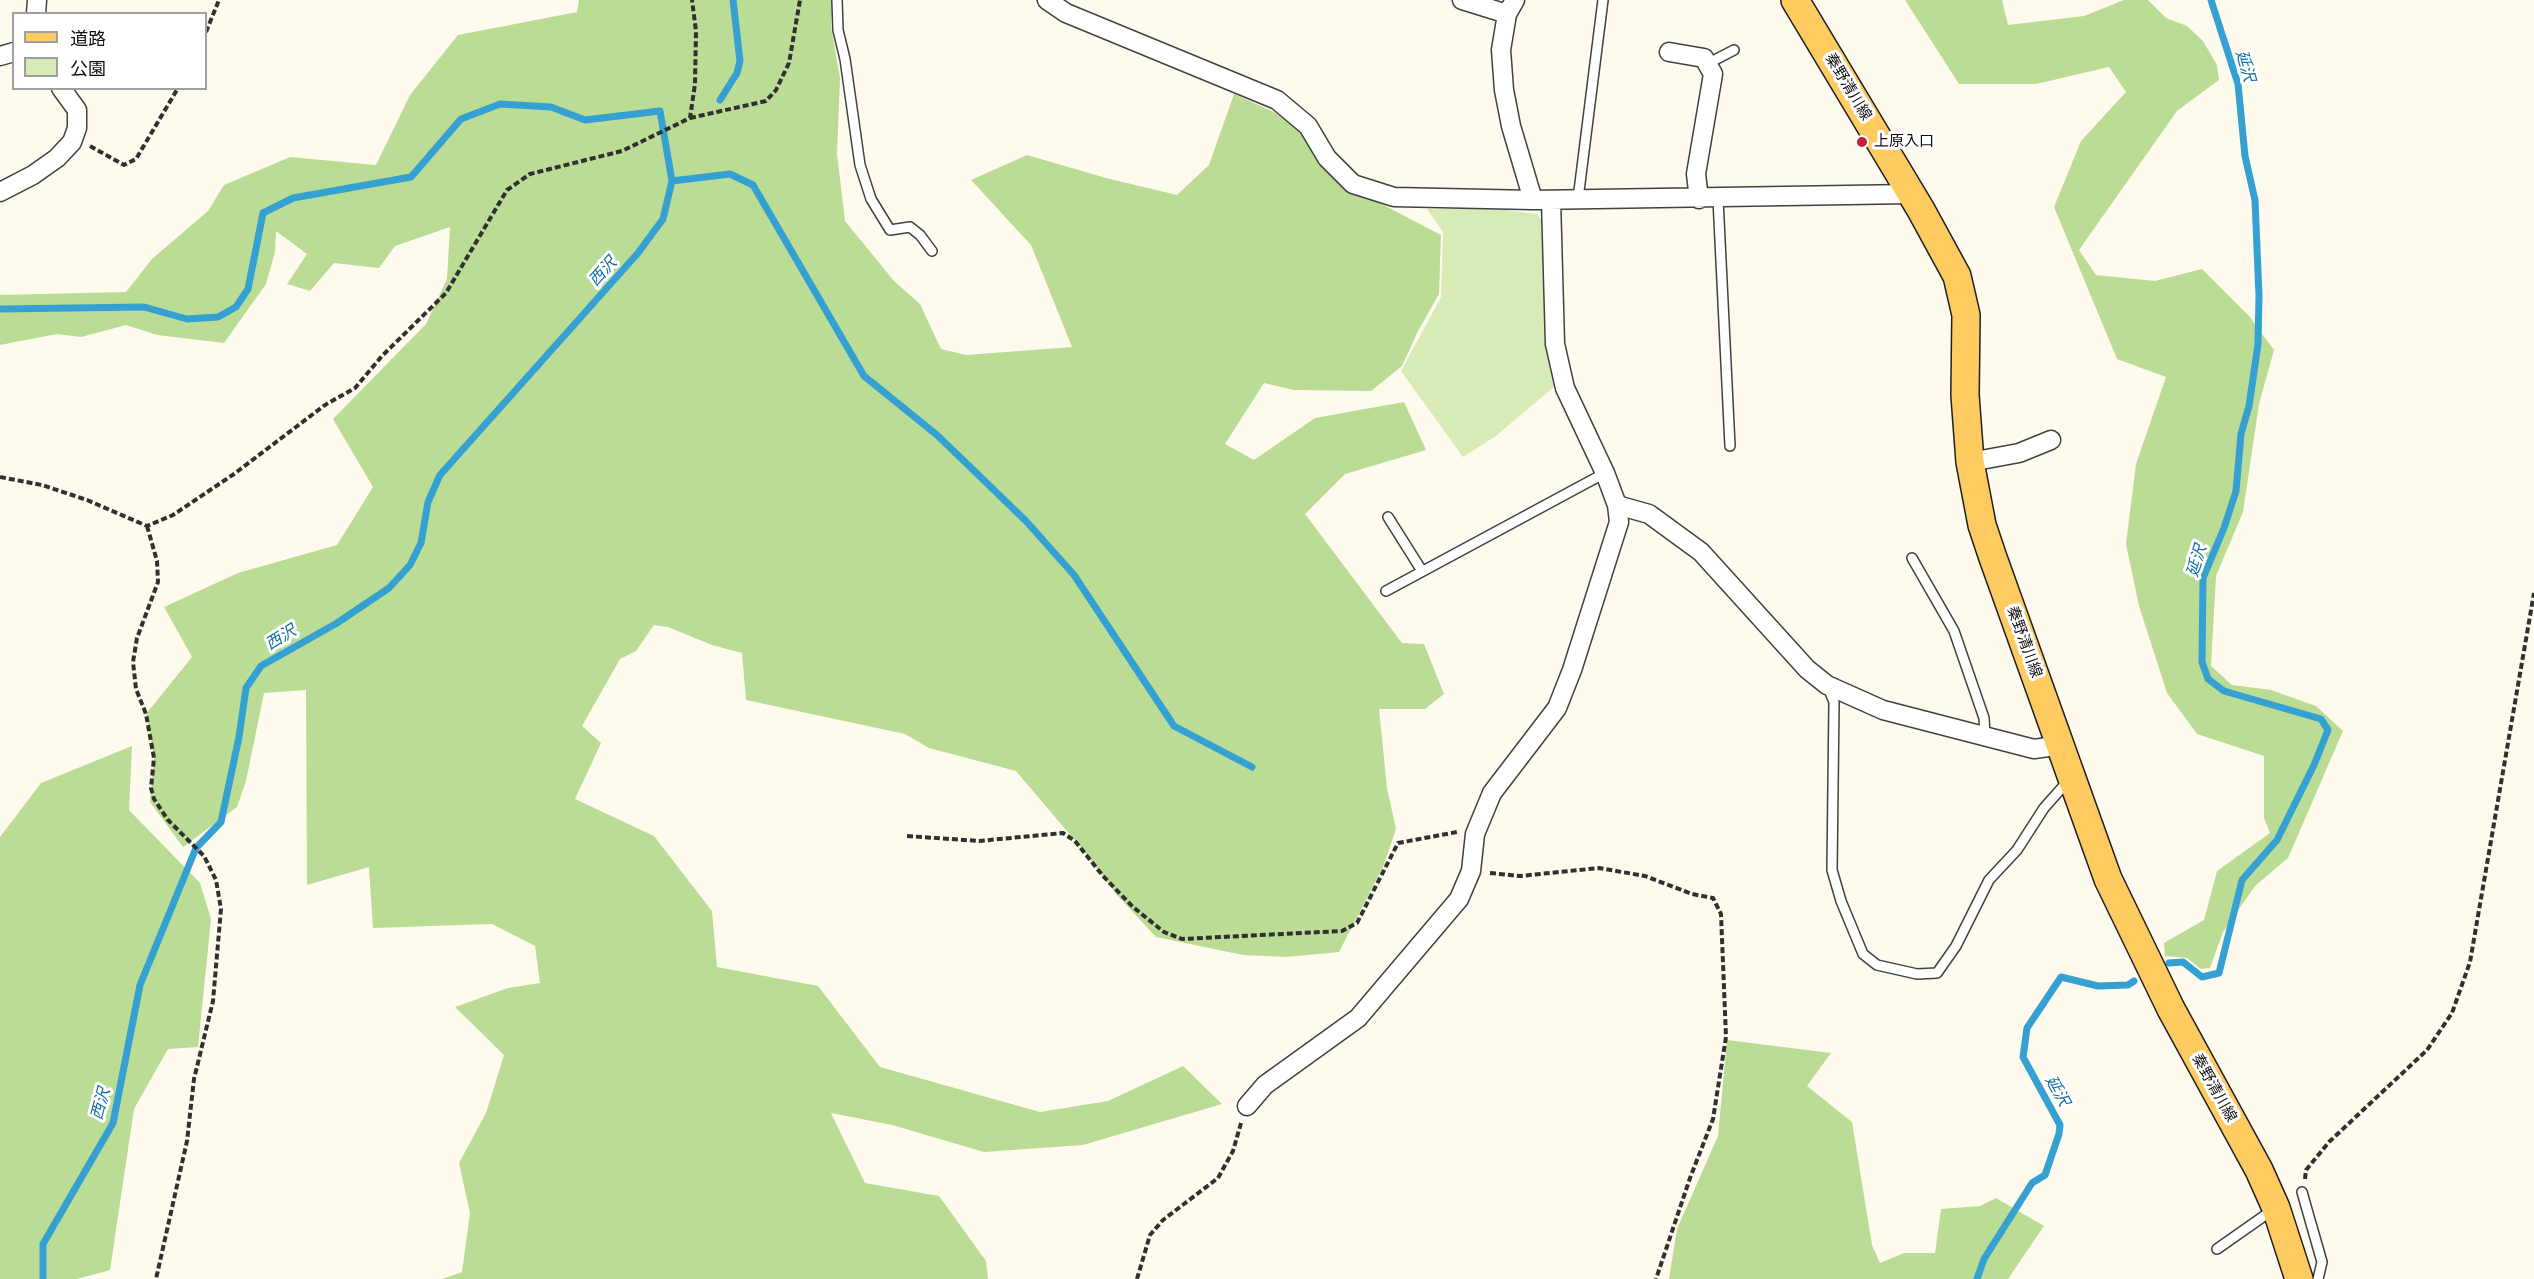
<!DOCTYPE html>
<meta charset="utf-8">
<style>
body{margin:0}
#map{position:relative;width:2534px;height:1279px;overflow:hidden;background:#fffaee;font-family:Lora,"Noto Sans JP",serif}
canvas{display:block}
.legend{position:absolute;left:12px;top:12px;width:195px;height:78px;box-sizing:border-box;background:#fff;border:2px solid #9f9f9f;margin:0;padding:8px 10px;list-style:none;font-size:18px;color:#0e0e0e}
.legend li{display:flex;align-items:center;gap:12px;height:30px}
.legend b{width:30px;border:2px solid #9f9f9f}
</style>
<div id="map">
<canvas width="2534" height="1279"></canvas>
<ul class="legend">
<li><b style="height:8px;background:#fdcb60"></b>道路</li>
<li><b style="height:16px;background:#d6ebb6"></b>公園</li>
</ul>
</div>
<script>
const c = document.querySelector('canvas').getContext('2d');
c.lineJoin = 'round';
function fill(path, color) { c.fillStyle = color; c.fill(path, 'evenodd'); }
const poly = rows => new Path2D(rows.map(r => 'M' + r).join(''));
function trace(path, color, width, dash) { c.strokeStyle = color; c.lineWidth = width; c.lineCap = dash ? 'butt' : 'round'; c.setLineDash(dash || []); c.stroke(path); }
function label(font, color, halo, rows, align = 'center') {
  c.font = font + ' Lora,"Noto Sans JP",serif'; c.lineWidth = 6; c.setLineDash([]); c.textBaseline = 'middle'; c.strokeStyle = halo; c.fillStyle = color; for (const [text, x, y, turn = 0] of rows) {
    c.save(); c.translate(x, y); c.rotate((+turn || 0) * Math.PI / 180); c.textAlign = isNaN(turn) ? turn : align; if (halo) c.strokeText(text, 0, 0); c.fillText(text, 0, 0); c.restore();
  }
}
const green = poly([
 [1427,209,1498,209,1537,214,1545,225,1549,347,1555,386,1496,436,1463,457,1401,371,1441,297,1443,232]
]);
const forest = poly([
 [579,0,832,0,831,26,840,78,837,154,845,221,894,281,920,304,941,349,966,355,1072,347,1031,245,971,180,1027,155,1106,178,1177,195,1209,165,1234,94,1274,112,1305,135,1325,164,1376,201,1441,235,1439,294,1418,331,1402,366,1371,391,1294,390,1264,383,1225,444,1254,460,1315,418,1404,402,1426,450,1345,474,1305,514,1402,643,1424,644,1444,694,1425,709,1379,709,1387,788,1396,829,1383,867,1339,952,1286,957,1243,955,1156,937,1116,894,1083,850,1016,771,929,748,905,734,746,700,742,653,712,645,668,627,654,625,636,651,620,659,582,726,601,743,575,799,654,836,712,911,717,967,818,986,880,1067,1040,1112,1108,1101,1183,1066,1222,1104,1083,1145,984,1152,892,1125,831,1113,865,1183,939,1196,986,1261,988,1279,442,1279,462,1272,470,1213,459,1163,486,1113,504,1055,455,1007,508,988,540,983,535,946,492,924,373,928,369,867,307,885,306,690,264,693,246,781,237,807,183,847,150,802,154,758,146,714,192,657,164,607,238,573,337,545,373,487,333,419,426,324,447,279,450,227,395,246,379,268,334,263,310,291,287,284,307,254,276,231,275,252,266,284,224,343,157,335,126,325,81,337,57,334,0,345,0,295,126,292,152,259,208,211,224,185,290,157,376,165,410,95,458,35,577,12],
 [1905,0,2002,0,2008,25,2084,16,2124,0,2148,0,2166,18,2187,26,2203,41,2217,65,2219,80,2177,111,2079,250,2096,275,2155,281,2202,269,2249,316,2274,350,2259,404,2243,512,2216,576,2211,666,2232,685,2271,690,2316,706,2343,731,2288,858,2255,886,2223,932,2210,968,2201,969,2187,958,2165,956,2164,943,2204,920,2217,871,2270,833,2264,818,2264,756,2197,734,2167,693,2139,606,2126,544,2136,464,2166,377,2117,359,2054,207,2081,141,2126,92,2109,67,2036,84,1959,84],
 [132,746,129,810,200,883,211,919,198,1047,168,1049,134,1109,110,1270,77,1279,0,1279,0,837,41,783],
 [1727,1040,1831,1053,1807,1086,1852,1122,1872,1245,1880,1263,1904,1253,1935,1253,1941,1209,1980,1206,1996,1198,2044,1226,2008,1279,1669,1279,1677,1229,1718,1136]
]);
const stream = poly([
 [720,100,737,73,740,61,733,0],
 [672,181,730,174,753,185,864,376,937,435,1026,521,1074,575,1174,726,1252,767],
 [0,309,144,307,187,319,218,317,236,307,248,289,263,213,293,198,411,177,461,119,500,104,551,107,585,120,660,111,672,181,663,219,638,253,440,475,428,502,421,543,410,565,389,588,337,623,261,666,246,688,239,737,221,822,196,848,140,985,113,1123,43,1244,43,1279],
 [2169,963,2183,962,2202,977,2219,973,2242,880,2277,840,2314,765,2328,730,2321,719,2224,691,2208,679,2202,662,2203,578,2224,528,2236,491,2241,434,2249,406,2258,344,2259,296,2255,200,2245,156,2238,84,2211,0],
 [1977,1279,1984,1259,2032,1183,2045,1175,2059,1134,2060,1125,2023,1057,2027,1028,2061,977,2098,986,2128,985,2134,981]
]);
const path = poly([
 [206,32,219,0],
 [690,118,766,101,776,90,789,63,800,0],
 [90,146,124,165,136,159,178,88],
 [0,477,42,485,87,500,147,526,173,515,234,474,325,405,355,388,382,356,446,293,507,190,530,174,622,151,690,118,695,84,696,31,692,0],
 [147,526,157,561,158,582,137,638,133,662,136,689,146,714,154,758,151,788,154,799,168,820,204,856,216,880,221,909,213,1001,194,1079,187,1141,156,1279],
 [907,836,979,841,1063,833,1075,841,1103,876,1133,907,1164,932,1182,939,1342,931,1357,923,1398,843,1457,832],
 [1490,873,1520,876,1599,868,1645,876,1692,894,1713,898,1721,914,1726,1037,1713,1119,1690,1178,1656,1279],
 [2305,1179,2306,1170,2329,1142,2427,1050,2452,1013,2470,962,2534,593],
 [1137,1279,1150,1235,1163,1220,1218,1178,1233,1151,1241,1123]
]);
const lane = poly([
 [837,0,838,30,845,59,860,165,871,199,890,230,910,227,920,235,932,251],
 [1707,64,1734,50],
 [1578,199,1603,0],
 [1718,199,1730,446],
 [1388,517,1422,571],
 [1912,558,1954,631,1984,718,1985,735],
 [1386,591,1605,473],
 [1827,685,1834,702,1832,870,1841,901,1863,954,1877,965,1917,974,1937,973,1956,946,1989,880,2017,850,2044,808,2068,781],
 [2302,1192,2322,1262,2318,1279],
 [2217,1249,2274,1209]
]);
const street = poly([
 [1047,0,1066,13,1277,100,1308,126,1327,158,1353,184,1394,197,1533,200,1911,194],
 [1462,0,1507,14],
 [1515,0,1507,14,1501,50,1504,90,1511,126,1533,200],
 [36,14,37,0],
 [1669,52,1704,58,1713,74,1696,174,1699,199],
 [0,56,14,52],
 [0,192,33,175,57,158,72,142,77,128,77,110,61,88],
 [1970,462,2019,453,2051,440],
 [1617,505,1649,514,1701,552,1807,669,1827,685,1883,710,2034,749,2062,745],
 [1247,1106,1265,1085,1358,1018,1459,899,1471,871,1475,834,1492,793,1557,708,1572,670,1619,522,1617,505,1605,473,1565,388,1555,344,1551,200]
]);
const primary = poly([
 [1795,0,1921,210,1957,276,1966,315,1965,395,1970,462,1982,525,1992,555,2108,879,2171,1009,2259,1170,2276,1208,2299,1279]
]);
const markers = [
 [1862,142,6,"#c32035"]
];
const streetNames = [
 ["秦野清川線",1848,87,59],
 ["秦野清川線",2024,642,70],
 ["秦野清川線",2214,1088,61]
];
const poiNames = [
 ["上原入口",1874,142]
];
const waterNames = [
 ["延沢",2245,66,74],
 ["西沢",603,272,-48],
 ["延沢",2197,561,-73],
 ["西沢",281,638,-32],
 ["延沢",2057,1091,61],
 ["西沢",101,1104,-75]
];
fill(green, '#d6ebb6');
fill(forest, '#bbdc95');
trace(stream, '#35a0d2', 7);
trace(lane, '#414141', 12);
trace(street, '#414141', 21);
trace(primary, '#1f1f1f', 30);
trace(path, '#303030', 4, [6, 3]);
trace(lane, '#fff', 9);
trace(street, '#fff', 18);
trace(primary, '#fdcb60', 27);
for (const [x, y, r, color] of markers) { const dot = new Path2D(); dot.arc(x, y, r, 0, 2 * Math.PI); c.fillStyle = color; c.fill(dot); trace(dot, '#fff', 2); }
label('15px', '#0e0e0e', '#fff', streetNames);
label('15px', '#0e0e0e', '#fff', poiNames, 'left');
label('italic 16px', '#1270a4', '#fff', waterNames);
</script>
